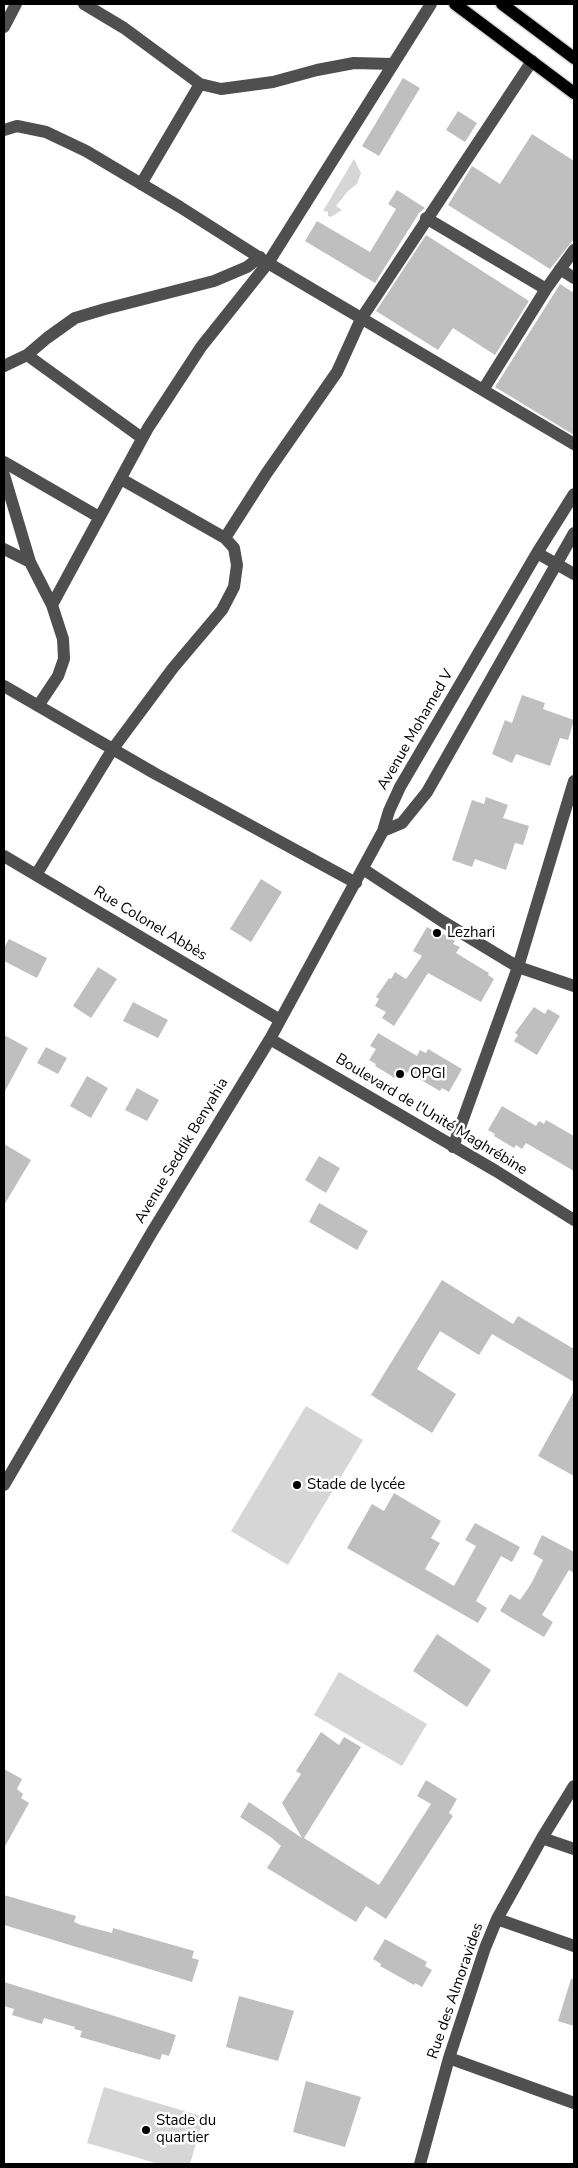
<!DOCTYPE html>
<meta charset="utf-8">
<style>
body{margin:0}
#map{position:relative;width:578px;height:2168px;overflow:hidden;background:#fff;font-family:"Nunito Sans",sans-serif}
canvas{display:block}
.frame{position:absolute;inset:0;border:5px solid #000;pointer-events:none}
</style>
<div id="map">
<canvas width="578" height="2168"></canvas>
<div class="frame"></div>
</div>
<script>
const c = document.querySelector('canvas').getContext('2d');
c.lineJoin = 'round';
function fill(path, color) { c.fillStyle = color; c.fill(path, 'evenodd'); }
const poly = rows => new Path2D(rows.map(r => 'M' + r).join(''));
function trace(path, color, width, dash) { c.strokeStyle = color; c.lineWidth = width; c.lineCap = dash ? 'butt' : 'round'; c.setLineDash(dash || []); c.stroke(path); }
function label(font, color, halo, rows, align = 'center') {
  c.font = font + ' "Nunito Sans",sans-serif'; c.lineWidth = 5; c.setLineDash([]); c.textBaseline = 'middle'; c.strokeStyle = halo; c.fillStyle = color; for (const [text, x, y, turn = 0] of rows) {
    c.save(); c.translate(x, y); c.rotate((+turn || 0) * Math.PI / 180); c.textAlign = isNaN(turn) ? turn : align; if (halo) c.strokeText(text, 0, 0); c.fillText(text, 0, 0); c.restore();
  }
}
const green = poly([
 [354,159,361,173,357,184,348,191,336,206,342,210,331,217,328,216,328,212,323,211],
 [306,1406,363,1440,288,1565,231,1531],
 [339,1672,427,1724,402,1766,314,1715],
 [104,2087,204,2117,190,2164,159,2164,87,2143]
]);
const building = poly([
 [403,78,420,88,379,156,362,146],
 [458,111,477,123,465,142,446,130],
 [532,134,574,161,574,239,550,269,448,205,472,166,500,184],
 [397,190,425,208,419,213,375,283,305,241,317,221,370,252,396,209,388,204],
 [426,235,529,301,495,355,453,328,438,350,376,311],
 [560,284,574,293,574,435,495,387],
 [522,695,545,703,543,709,574,720,568,740,560,738,550,766,516,754,512,763,492,754,505,720,512,723],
 [486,797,508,805,503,818,529,826,523,845,515,843,506,870,475,859,472,867,452,860,472,800,484,804],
 [261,879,282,892,251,942,230,929],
 [427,927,434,931,435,929,455,941,453,944,460,947,456,953,489,973,488,975,494,979,481,1002,428,973,394,1026,382,1018,386,1012,375,1006,379,999,376,997,389,978,391,979,395,972,406,979,422,956,413,951],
 [9,939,47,958,37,978,4,961,4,948],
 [98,967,117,979,91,1018,73,1006],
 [133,1002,168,1020,158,1038,123,1021],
 [534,1007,545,1014,548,1009,560,1016,537,1055,514,1041,518,1035,515,1033],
 [378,1033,417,1056,420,1050,426,1053,428,1049,462,1069,449,1092,442,1088,440,1091,407,1072,404,1079,397,1075,395,1078,375,1066,376,1064,369,1060,376,1049,370,1046],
 [4,1035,28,1048,4,1093],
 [46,1047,67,1058,58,1074,37,1063],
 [87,1076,108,1088,91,1118,70,1106],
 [137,1088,159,1100,147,1121,125,1110],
 [502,1106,536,1126,539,1121,544,1124,546,1120,574,1136,574,1171,526,1143,522,1149,516,1145,514,1148,494,1136,495,1134,488,1130],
 [4,1144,31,1160,4,1205],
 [319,1156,340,1168,326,1193,305,1180],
 [319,1203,368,1231,357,1250,309,1222],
 [442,1280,513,1324,518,1316,574,1349,574,1382,492,1334,479,1355,440,1331,417,1369,456,1394,432,1433,371,1395],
 [574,1391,574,1476,538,1456],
 [394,1493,441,1521,431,1538,440,1543,425,1569,454,1586,476,1546,465,1540,475,1523,520,1547,512,1562,501,1556,476,1601,487,1608,478,1623,347,1548,372,1504,384,1511],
 [542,1535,574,1552,574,1573,569,1570,542,1615,553,1622,544,1637,500,1611,510,1594,520,1600,531,1584,543,1560,533,1554],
 [437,1634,491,1670,467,1707,413,1671],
 [321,1732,339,1745,344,1737,361,1747,304,1838,379,1885,431,1804,417,1796,426,1780,457,1799,449,1813,453,1816,386,1919,366,1906,356,1922,267,1868,281,1846,272,1838,240,1817,249,1802,302,1838,282,1803,301,1774,296,1771],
 [4,1769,22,1779,17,1789,23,1794,21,1798,29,1803,4,1848],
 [4,1895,76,1916,74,1922,81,1925,112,1933,113,1928,194,1951,192,1958,199,1960,192,1982,4,1925],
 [385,1939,427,1962,425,1966,432,1970,422,1987,415,1983,414,1985,380,1966,381,1964,373,1959],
 [571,1979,574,1979,574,2026,558,2021],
 [4,1982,176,2035,169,2056,162,2054,160,2060,80,2037,82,2031,74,2029,75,2027,44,2018,42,2024,12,2015,14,2009,4,2006],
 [239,1996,294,2011,278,2061,226,2047],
 [306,2081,361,2097,345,2147,293,2132]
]);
const minor = poly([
 [84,4,124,28,200,84,221,89,273,82,317,70,354,63,393,64],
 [431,4,268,263,574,444],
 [4,27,16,4],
 [4,130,17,126,46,132,86,151,180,207,268,263,201,347,148,428,52,605],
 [141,184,200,84],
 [426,218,546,289],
 [560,269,574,278],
 [27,355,142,438],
 [4,366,27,355,47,338,75,318,105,309,214,281,247,267,260,257],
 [483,390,546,289,574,250],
 [4,462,99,517],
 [4,475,30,562],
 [225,538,266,474,337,372,361,319,532,61],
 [4,549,30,562,52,605,63,639,64,659,58,676,38,706],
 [537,553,574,574],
 [4,686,154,773,356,883],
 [383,831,402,823,427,792,574,533],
 [4,856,280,1020],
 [363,869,442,921,518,967,574,986],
 [36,875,112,750,173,668,222,610,234,587,237,565,234,548,225,538,121,479],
 [270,1039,496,1171,574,1220],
 [453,1147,518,967,574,781],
 [4,1485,152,1232,270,1039,383,831,389,811,400,787,537,553,574,494],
 [542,1838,574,1849],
 [497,1919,574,1946],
 [449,2058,574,2103],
 [420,2164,449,2058,485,1948,497,1919,542,1838,574,1786]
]);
const major = poly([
 [455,4,574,93],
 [502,4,574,58]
]);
const markers = [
 [437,933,5,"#000"],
 [400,1074,5,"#000"],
 [297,1485,5,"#000"],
 [146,2130,5,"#000"]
];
const streetNames = [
 ["Avenue Mohamed V",416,730,-60],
 ["Rue Colonel Abbès",150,924,31],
 ["Boulevard de l'Unité Maghrébine",431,1115,31],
 ["Avenue Seddik Benyahia",182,1151,-59],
 ["Rue des Almoravides",456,1991,-71]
];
const poiNames = [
 ["Lezhari",447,933],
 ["OPGI",410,1074],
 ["Stade de lycée",307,1485],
 ["Stade du",156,2121],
 ["quartier",156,2138]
];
fill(green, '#d6d6d6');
fill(building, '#bfbfbf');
trace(major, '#dbdbdb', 15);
trace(minor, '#4f4f4f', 12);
trace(major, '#000', 12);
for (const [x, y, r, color] of markers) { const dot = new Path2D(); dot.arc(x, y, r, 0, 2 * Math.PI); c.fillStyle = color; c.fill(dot); trace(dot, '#fff', 2); }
label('15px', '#000', '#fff', streetNames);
label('15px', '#000', '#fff', poiNames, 'left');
</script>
